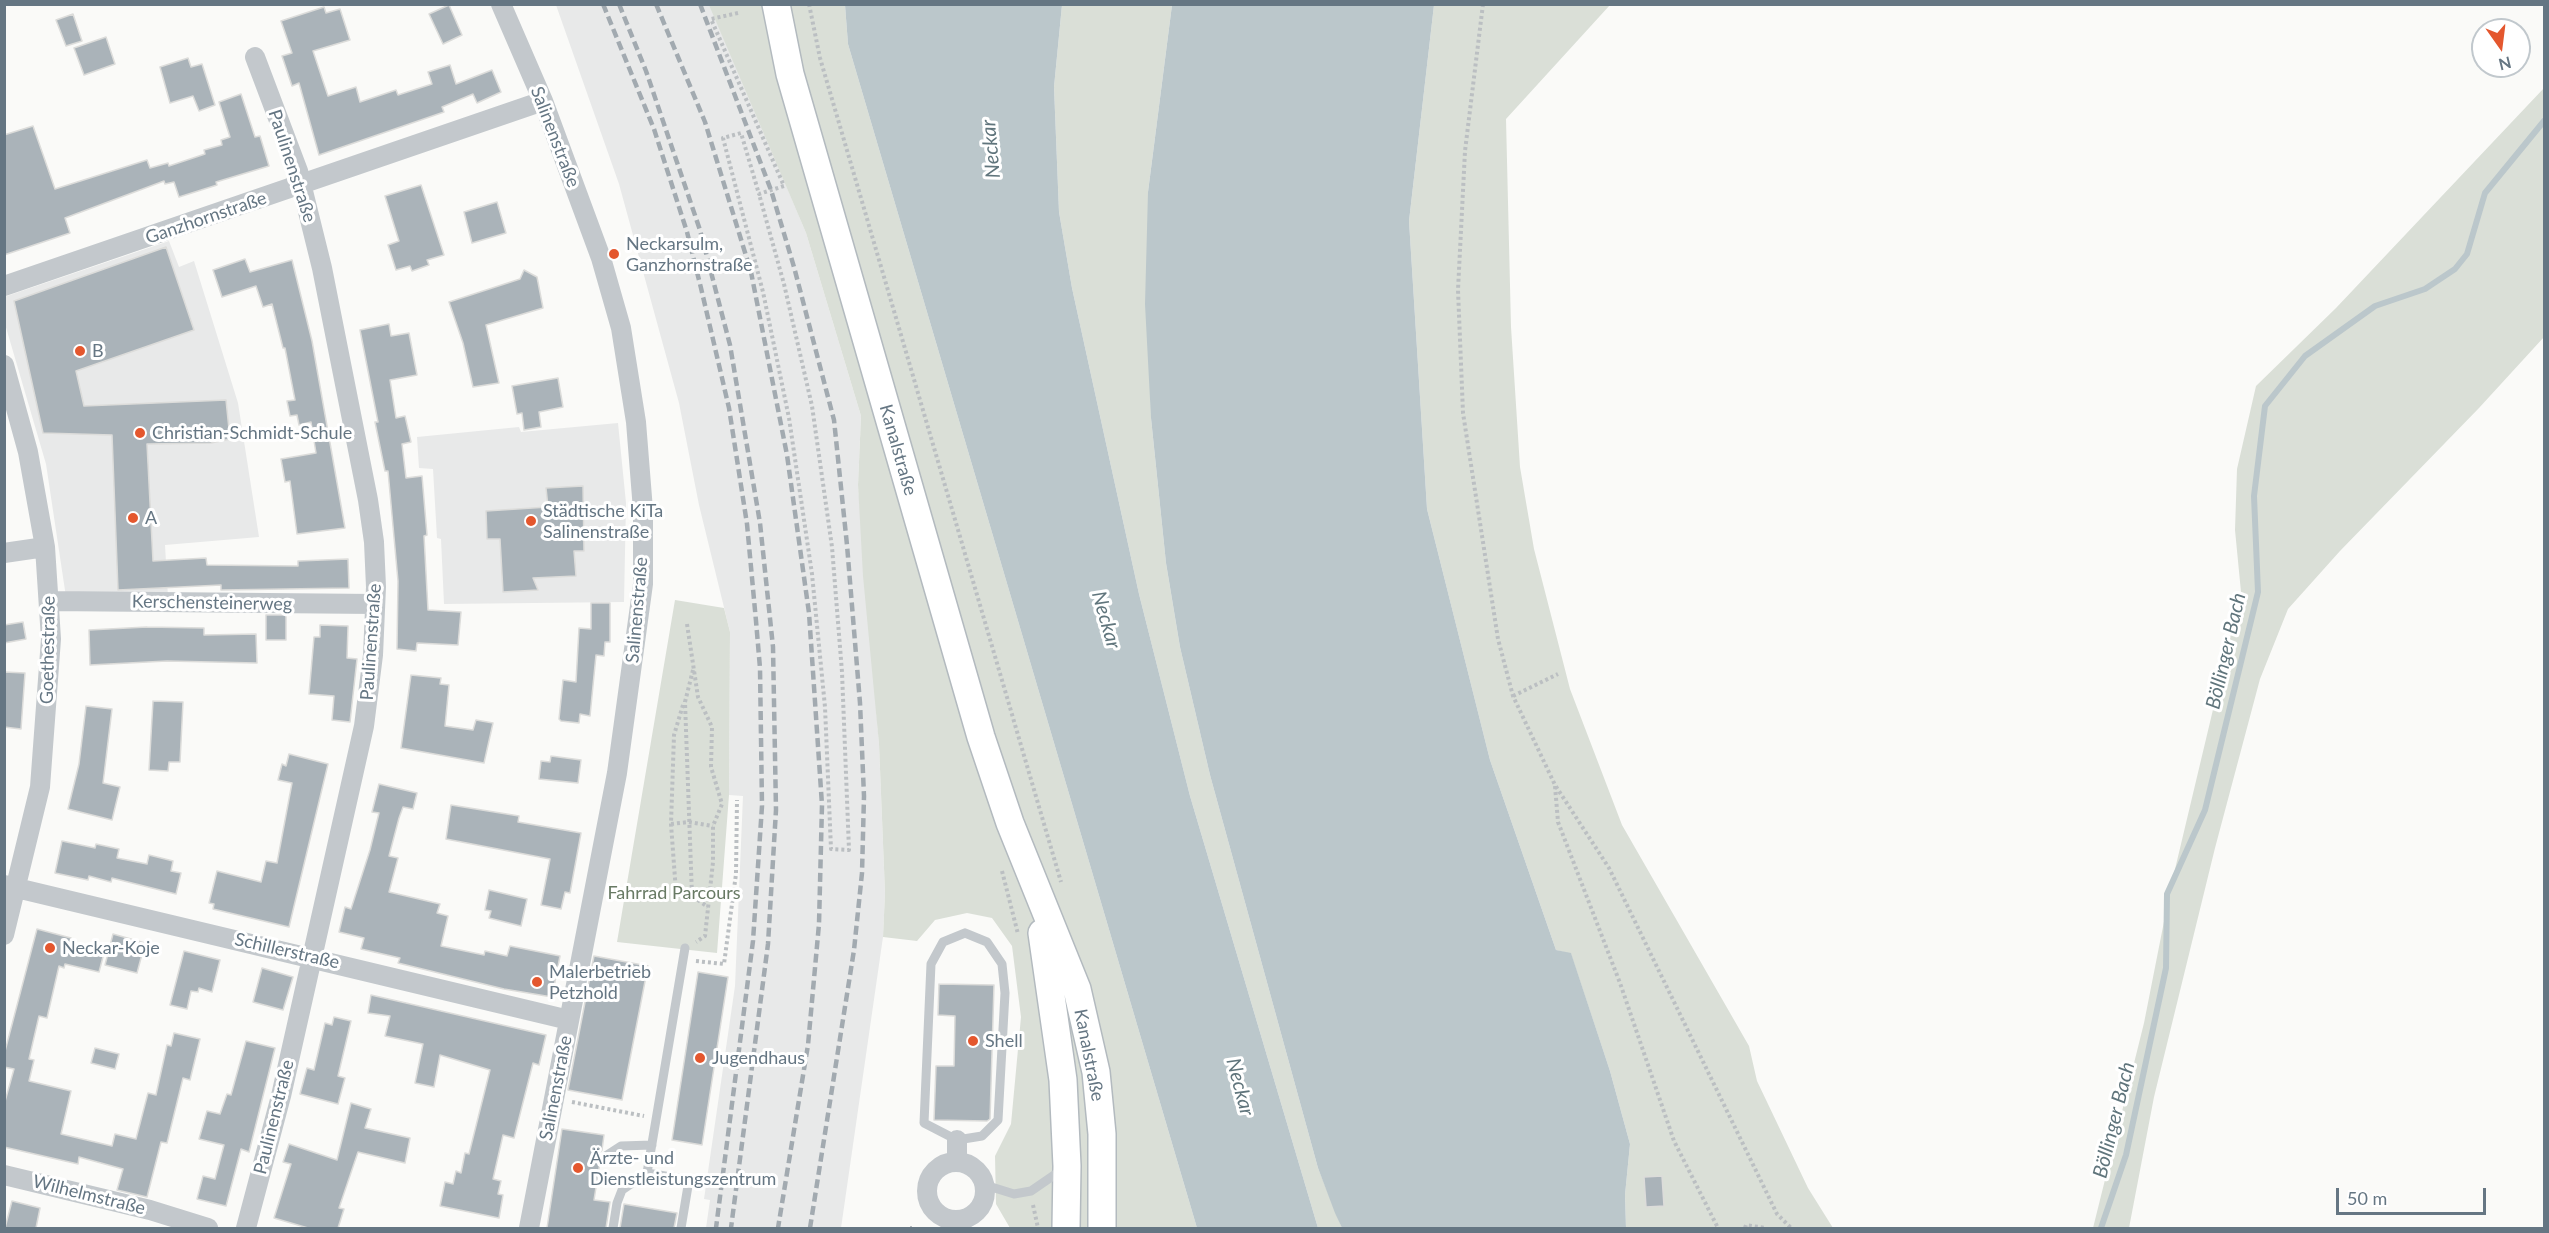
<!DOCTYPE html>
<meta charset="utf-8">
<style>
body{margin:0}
#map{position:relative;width:2549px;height:1233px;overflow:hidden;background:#fafaf8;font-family:Lato,sans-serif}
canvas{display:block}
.frame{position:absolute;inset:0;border:6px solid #657683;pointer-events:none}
.north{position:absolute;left:2471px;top:18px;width:60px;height:60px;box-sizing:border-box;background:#fff;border:2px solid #c1c8cd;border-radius:50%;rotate:166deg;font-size:16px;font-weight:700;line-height:24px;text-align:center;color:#657683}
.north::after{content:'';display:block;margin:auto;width:21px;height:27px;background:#e4572e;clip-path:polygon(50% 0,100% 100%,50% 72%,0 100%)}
.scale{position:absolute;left:2336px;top:1188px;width:150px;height:27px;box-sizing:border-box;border:3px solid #657683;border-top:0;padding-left:8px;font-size:18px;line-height:21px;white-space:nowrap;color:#657683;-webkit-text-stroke:4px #fff;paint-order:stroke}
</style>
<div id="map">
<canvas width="2549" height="1233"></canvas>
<div class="frame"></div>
<div class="north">N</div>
<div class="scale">50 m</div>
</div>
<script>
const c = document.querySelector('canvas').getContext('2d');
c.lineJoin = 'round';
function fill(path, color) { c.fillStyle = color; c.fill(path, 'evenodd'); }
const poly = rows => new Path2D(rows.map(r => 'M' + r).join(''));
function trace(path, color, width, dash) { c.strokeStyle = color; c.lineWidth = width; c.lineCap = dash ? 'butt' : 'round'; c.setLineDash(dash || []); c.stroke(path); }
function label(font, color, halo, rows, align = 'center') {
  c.font = font + ' Lato,sans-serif'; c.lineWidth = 6; c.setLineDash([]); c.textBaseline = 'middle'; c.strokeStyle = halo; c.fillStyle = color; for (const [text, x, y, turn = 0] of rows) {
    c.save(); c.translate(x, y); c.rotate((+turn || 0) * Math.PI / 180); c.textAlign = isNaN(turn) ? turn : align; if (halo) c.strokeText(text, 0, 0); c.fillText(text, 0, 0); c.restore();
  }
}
const built = poly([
 [556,5,710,5,806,233,861,416,858,485,879,744,885,893,883,937,841,1228,706,1228,710,1200,704,1199,735,986,743,796,729,795,730,632,699,505,679,403,619,184],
 [169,241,179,267,194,261,238,403,259,537,165,545,168,597,66,597,46,464,5,324,4,297],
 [618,423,626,503,624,602,444,604,441,539,437,538,433,469,419,468,417,437,519,427,521,432]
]);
const green = poly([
 [709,5,845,5,848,44,1197,1228,1010,1228,996,1204,995,1156,1011,1124,1021,1017,1012,946,992,918,967,913,935,920,917,941,883,937,885,893,879,744,863,576,858,485,861,416,806,233],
 [1062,5,1172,5,1148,192,1151,418,1166,563,1180,647,1210,775,1318,1168,1342,1228,1318,1228,1190,796,1139,594,1072,288,1059,212,1054,87],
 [1434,5,1610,5,1506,119,1511,327,1520,467,1534,549,1570,689,1622,825,1749,1046,1757,1081,1808,1188,1833,1228,1626,1228,1625,1195,1630,1144,1610,1071,1571,954,1556,950,1490,760,1427,509,1409,221],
 [2544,88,2544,337,2479,408,2340,551,2288,609,2260,679,2215,848,2154,1097,2129,1228,2093,1228,2144,1023,2171,886,2241,592,2235,530,2237,469,2256,386,2336,308],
 [675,600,724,608,730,632,729,795,717,953,617,942]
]);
const water = poly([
 [845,5,1062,5,1054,87,1059,212,1072,288,1139,594,1190,796,1318,1228,1197,1228,848,44],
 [1172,5,1434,5,1409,221,1427,509,1490,760,1556,950,1571,953,1610,1071,1630,1144,1625,1195,1626,1228,1342,1228,1335,1213,1318,1168,1210,775,1180,647,1166,563,1151,418,1145,304,1148,192]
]);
const stream = poly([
 [2101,1228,2126,1155,2166,968,2167,894,2205,810,2258,592,2254,496,2265,406,2305,356,2375,306,2425,289,2455,269,2467,254,2485,193,2544,121]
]);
const building = poly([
 [449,5,462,35,443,44,429,14,449,5],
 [324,7,326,13,340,9,350,40,313,51,328,96,356,87,360,102,396,90,398,95,432,84,428,72,450,65,456,84,492,70,501,92,477,103,473,94,442,107,444,112,319,155,299,83,292,86,282,56,292,53,281,21,324,7],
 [73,14,82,41,66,46,56,20,73,14],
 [106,37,115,64,84,75,74,48,106,37],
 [188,58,191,67,202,64,215,105,199,111,193,96,170,103,160,67,188,58],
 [241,94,255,137,260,136,269,166,216,182,217,185,179,197,174,182,165,184,164,181,65,218,70,233,4,255,4,135,33,126,55,189,147,160,150,168,168,163,169,166,205,154,204,150,222,145,221,140,230,137,219,102,241,94],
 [421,185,444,255,427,260,429,265,412,271,410,266,396,270,388,245,399,241,385,196,421,185],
 [497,202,506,233,472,243,464,212,497,202],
 [166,247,194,330,76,371,84,406,226,400,230,439,211,443,147,444,153,561,206,558,207,565,298,566,298,561,348,559,349,588,221,590,221,585,118,590,112,435,43,433,14,301,166,247],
 [245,259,250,272,292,260,312,341,345,528,297,534,290,481,285,482,281,459,316,453,311,422,299,425,297,415,290,416,287,401,295,400,285,348,283,348,272,304,263,307,256,286,222,297,213,270,245,259],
 [524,270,537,277,543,308,486,325,499,383,473,387,463,343,449,302,520,279,524,270],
 [389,324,391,336,409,333,417,375,390,380,396,418,405,416,411,442,402,444,406,478,422,476,427,535,424,536,428,610,461,612,458,645,417,643,416,651,397,649,398,581,388,471,385,471,375,422,378,422,360,330,389,324],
 [558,378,563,407,539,412,541,427,524,430,522,413,517,414,512,386,558,378],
 [583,486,584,551,574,551,576,576,533,578,538,590,503,592,500,539,487,539,486,511,548,507,546,488,583,486],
 [591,603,610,603,610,642,605,642,604,656,596,655,590,716,580,714,579,723,561,721,559,719,563,680,576,682,579,628,591,629,591,603],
 [266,615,286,615,286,640,266,640,266,615],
 [23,622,26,639,4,643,4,625,23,622],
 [320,625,348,626,347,658,357,659,350,722,332,720,334,696,309,694,314,637,320,637,320,625],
 [147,627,204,628,204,635,256,634,257,663,167,661,90,665,89,630,147,627],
 [4,672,25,673,21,729,4,727,4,672],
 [411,675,441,678,440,684,449,685,445,726,473,730,476,720,493,723,484,763,401,748,411,675],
 [153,701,183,702,180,762,169,762,168,771,149,770,153,701],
 [86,706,112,709,103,783,120,787,112,820,68,809,79,764,86,706],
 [289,754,328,764,289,927,213,909,214,904,209,903,217,871,261,882,266,861,277,863,292,783,278,780,282,764,286,766,289,754],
 [551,756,581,760,578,783,539,779,541,761,550,762,551,756],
 [379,784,417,793,413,809,403,807,399,818,389,856,398,858,389,892,440,904,437,913,448,916,441,946,484,955,485,951,507,956,510,946,560,956,552,997,504,989,398,963,400,958,361,949,364,938,339,932,345,907,351,909,370,850,379,813,372,812,379,784],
 [451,805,519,816,518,822,581,833,570,893,565,892,561,909,541,905,550,859,446,839,451,805],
 [62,841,95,848,96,844,119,849,117,858,147,864,149,855,173,861,171,871,181,873,176,894,112,878,111,882,89,876,88,880,55,873,62,841],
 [489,890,527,899,521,926,489,918,491,911,485,910,489,890],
 [37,929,71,938,70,944,104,953,99,972,65,964,64,968,59,966,47,1018,39,1016,29,1059,34,1060,29,1081,71,1091,61,1134,112,1146,115,1134,136,1139,148,1093,156,1095,167,1045,171,1046,174,1033,200,1039,190,1080,183,1078,167,1143,161,1142,147,1197,117,1190,123,1169,79,1157,78,1164,4,1147,4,1105,14,1069,4,1067,4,1055,37,929],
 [113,934,145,943,137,973,105,965,113,934],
 [184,951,220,960,212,992,199,988,198,992,191,991,187,1009,170,1005,184,951],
 [594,956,648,966,622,1100,568,1090,594,956],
 [262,968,293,977,283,1010,253,1002,262,968],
 [698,972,728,977,702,1145,672,1140,698,972],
 [939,984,994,985,990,1119,987,1121,934,1120,936,1066,954,1066,955,1016,938,1015,939,984],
 [371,995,546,1035,539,1065,533,1063,514,1138,503,1135,493,1179,501,1181,498,1194,503,1195,499,1218,440,1206,445,1182,453,1184,456,1171,461,1173,465,1153,469,1154,490,1070,440,1055,434,1087,415,1083,423,1044,385,1036,390,1016,368,1013,371,995],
 [334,1017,351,1021,338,1076,345,1078,338,1104,300,1094,307,1068,314,1070,325,1023,332,1025,334,1017],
 [246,1041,275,1048,249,1152,241,1149,226,1206,197,1199,203,1176,215,1179,224,1145,199,1139,207,1111,220,1114,227,1094,231,1095,246,1041],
 [95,1048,119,1054,115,1069,91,1063,95,1048],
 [351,1103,371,1109,365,1128,410,1138,405,1163,358,1152,339,1208,344,1209,338,1228,308,1228,274,1218,291,1164,283,1162,289,1144,337,1160,351,1103],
 [562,1129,604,1135,602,1150,597,1157,600,1162,594,1200,610,1202,606,1228,547,1228,562,1129],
 [1662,1176,1664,1206,1646,1207,1644,1177,1662,1176],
 [12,1201,40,1208,36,1228,5,1228,12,1201],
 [624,1204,677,1213,674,1228,620,1228,624,1204]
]);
const path = poly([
 [809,4,820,58,1061,882],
 [1483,4,1465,151,1458,290,1463,413,1498,639,1513,696,1555,785,1609,868,1777,1214,1791,1228],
 [738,13,711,19,784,186,759,194,741,133,723,138,763,292,789,418,812,574,825,707,831,849,849,850,842,672,832,547,812,406,784,284,759,194],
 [687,624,698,697,712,727,711,767,722,804,713,826,713,862,705,936,696,942],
 [693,670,685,702,692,896,708,907],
 [1513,696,1558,674],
 [683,705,674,735,671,824,676,892,692,896],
 [1555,786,1558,822,1620,983,1674,1141,1718,1228],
 [671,824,689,822,713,826],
 [1002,871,1018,934],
 [696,961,724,964,736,874,737,800],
 [572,1102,644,1116],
 [1033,1205,1038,1228],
 [910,1228,912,1228],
 [1745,1228,1746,1225,1765,1228]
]);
const service = poly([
 [965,933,987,942,1002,964,1005,993,998,1120,982,1136,957,1140,924,1123,931,964,943,942,965,933],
 [604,1157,621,1146,652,1145],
 [985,1185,1014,1194,1031,1191,1063,1169],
 [613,1228,617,1203,622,1190,647,1173],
 [681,1228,689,1180,647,1173,685,948]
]);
const minor = poly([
 [501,4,543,101,601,258,621,328,636,422,643,510,643,584,617,773,529,1228],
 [4,286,543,101],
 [4,365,28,452,45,547,51,639,40,787,4,935],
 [4,553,45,547],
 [50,601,375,604],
 [4,885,569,1020],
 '927 1191a29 29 0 1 1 58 0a29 29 0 1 1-58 0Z',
 [957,1162,957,1140],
 [4,1175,150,1210,208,1228],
 [246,1228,281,1096,364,726,373,655,376,587,374,542,368,500,322,268,298,171,255,57]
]);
const secondary = poly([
 [776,4,790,74,981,737,1010,823,1077,989,1096,1072,1102,1134,1102,1228],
 [1042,933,1063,1080,1067,1166,1066,1228]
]);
const rail = poly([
 [603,4,654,129,687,232,701,288,729,408,747,524,756,621,760,668,762,806,753,941,716,1228],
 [619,4,646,71,700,230,730,345,760,523,773,647,776,810,768,944,731,1228],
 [656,4,705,122,751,272,787,455,809,613,822,805,819,924,808,1045,778,1228],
 [700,4,771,190,794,267,834,420,847,545,860,703,864,796,862,873,854,950,810,1228]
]);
const markers = [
 [614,254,6,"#e4572e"],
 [80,351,6,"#e4572e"],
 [140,433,6,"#e4572e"],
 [133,518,6,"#e4572e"],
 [531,521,6,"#e4572e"],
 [50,948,6,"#e4572e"],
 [537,982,6,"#e4572e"],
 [973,1041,6,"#e4572e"],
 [700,1058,6,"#e4572e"],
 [578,1168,6,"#e4572e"]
];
const streetNames = [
 ["Salinenstraße",555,137,69],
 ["Paulinenstraße",292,166,72],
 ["Ganzhornstraße",206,218,-19],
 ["Kanalstraße",898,450,74],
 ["Kerschensteinerweg",212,603,1],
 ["Salinenstraße",637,610,-85],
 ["Paulinenstraße",371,642,-86],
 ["Goethestraße",48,650,-89],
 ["Schillerstraße",287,951,13],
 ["Kanalstraße",1089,1055,79],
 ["Salinenstraße",556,1088,-79],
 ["Paulinenstraße",274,1117,-76],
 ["Wilhelmstraße",89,1195,14]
];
const poiNames = [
 ["Neckarsulm,",626,244],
 ["Ganzhornstraße",626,265],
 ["B",92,351],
 ["Christian-Schmidt-Schule",152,433],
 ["Städtische KiTa",543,511],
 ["Salinenstraße",543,532],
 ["A",145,518],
 ["Neckar-Koje",62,948],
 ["Malerbetrieb",549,972],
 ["Petzhold",549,993],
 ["Shell",985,1041],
 ["Jugendhaus",712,1058],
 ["Ärzte- und",590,1158],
 ["Dienstleistungszentrum",590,1179]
];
const parkNames = [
 ["Fahrrad Parcours",674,893]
];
const waterNames = [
 ["Neckar",991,149,-95],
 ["Neckar",1106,620,74],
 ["Böllinger Bach",2226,651,-77],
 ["Neckar",1240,1087,75],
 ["Böllinger Bach",2114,1120,-76]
];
fill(built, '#e8e9e9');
fill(green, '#dadfd7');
fill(water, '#bbc7cb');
trace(stream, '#bbc7cb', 6);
fill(building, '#aab3b9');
trace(building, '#dcdcda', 1.5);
trace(secondary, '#b3babf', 30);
trace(path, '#bbbfc2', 4, [3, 3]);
trace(service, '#c3c8cc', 9);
trace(minor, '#c3c8cc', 20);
trace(secondary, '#fff', 27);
trace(rail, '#a2aab0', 4.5, [9, 4.5]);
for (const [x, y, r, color] of markers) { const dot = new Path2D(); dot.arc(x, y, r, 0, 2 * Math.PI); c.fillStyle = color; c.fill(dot); trace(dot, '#fff', 2); }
label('18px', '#657683', '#fff', streetNames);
label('18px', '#657683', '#fff', poiNames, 'left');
label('18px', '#687a64', '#fff', parkNames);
label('italic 20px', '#60757c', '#fff', waterNames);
</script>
